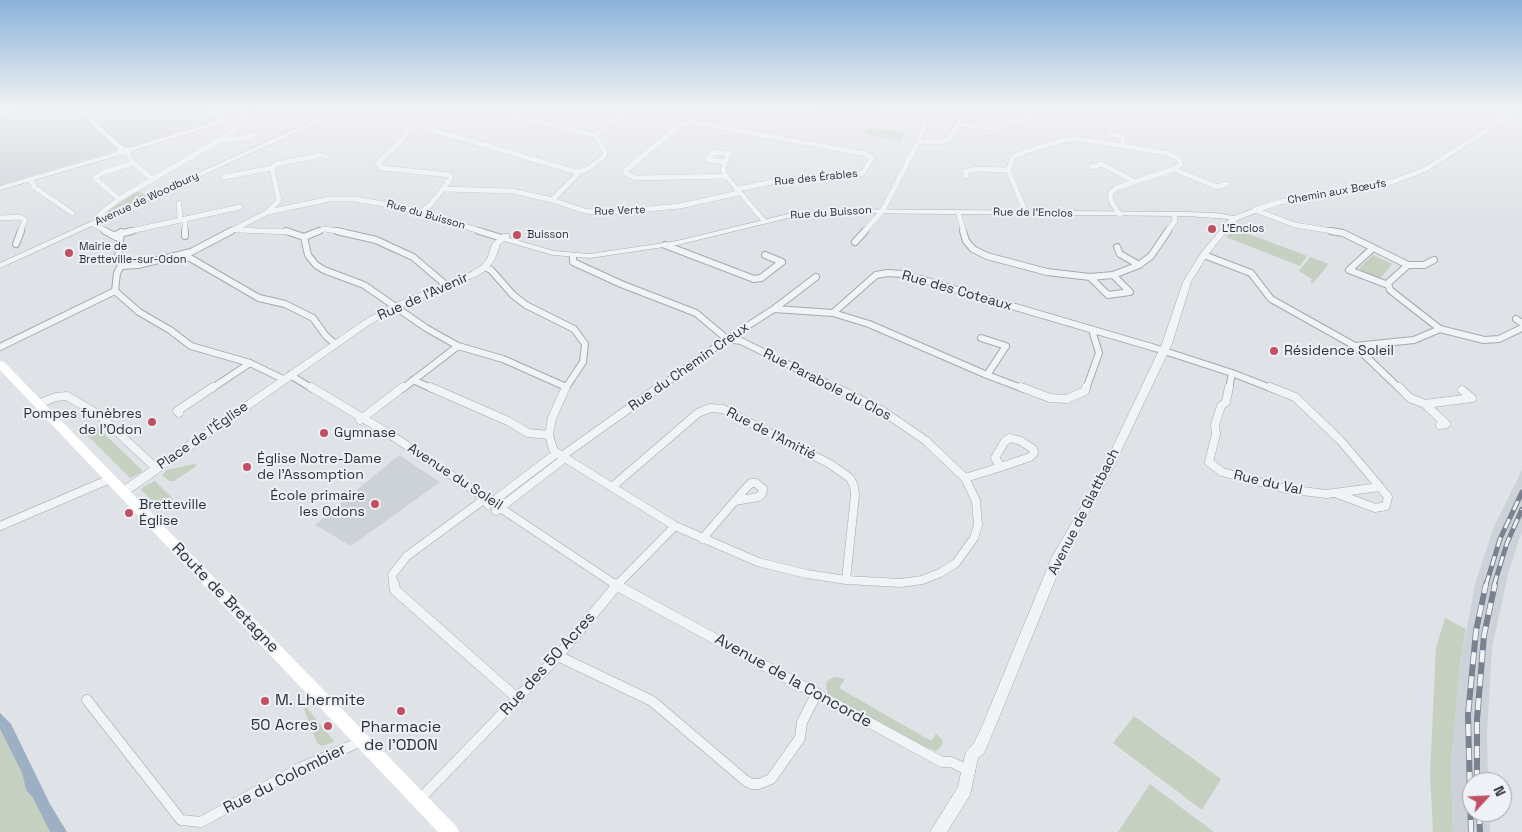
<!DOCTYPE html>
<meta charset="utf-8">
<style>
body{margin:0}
#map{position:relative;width:1522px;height:832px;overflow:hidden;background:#dfe2e7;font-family:"Space Grotesk",sans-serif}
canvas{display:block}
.north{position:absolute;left:1462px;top:772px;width:50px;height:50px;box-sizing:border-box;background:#eef1f5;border:1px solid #a0a4ab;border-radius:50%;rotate:65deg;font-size:14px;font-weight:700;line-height:20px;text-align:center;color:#2a313c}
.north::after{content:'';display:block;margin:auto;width:18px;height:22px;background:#c05062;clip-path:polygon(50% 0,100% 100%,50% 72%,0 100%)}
</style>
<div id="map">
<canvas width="1522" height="832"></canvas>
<div class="north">N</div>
</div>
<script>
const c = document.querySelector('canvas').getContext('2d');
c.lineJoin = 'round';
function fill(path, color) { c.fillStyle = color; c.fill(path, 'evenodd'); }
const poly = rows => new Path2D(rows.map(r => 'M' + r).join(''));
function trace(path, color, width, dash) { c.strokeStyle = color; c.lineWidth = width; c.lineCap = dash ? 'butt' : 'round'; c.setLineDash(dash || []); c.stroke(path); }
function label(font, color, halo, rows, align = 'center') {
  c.font = font + ' "Space Grotesk",sans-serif'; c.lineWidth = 4; c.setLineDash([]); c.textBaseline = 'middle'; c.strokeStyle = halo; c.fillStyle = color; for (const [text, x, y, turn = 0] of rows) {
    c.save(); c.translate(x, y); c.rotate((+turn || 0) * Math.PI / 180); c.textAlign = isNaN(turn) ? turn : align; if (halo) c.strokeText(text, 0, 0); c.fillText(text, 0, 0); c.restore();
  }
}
const built = poly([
 [0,107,204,107,217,120,0,185],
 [399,455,440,482,351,546,315,525],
 [1522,470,1522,531,1508,574,1492,648,1487,734,1488,782,1472,782,1472,812,1489,812,1490,832,1453,832,1451,765,1459,671,1475,584,1493,529]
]);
const green = poly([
 [788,107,878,107,873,117],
 [870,127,905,133,901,141,863,134],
 [136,191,148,196,112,213,107,212],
 [1235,229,1302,254,1307,256,1300,266,1226,237],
 [1373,255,1392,264,1380,279,1361,271,1359,268],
 [1310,257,1329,264,1313,283,1310,282,1312,279,1299,271],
 [98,428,142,470,142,472,130,478,82,430],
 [194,464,197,465,195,467,174,481,169,481,162,475,167,470],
 [155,481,173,499,172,503,163,508,159,507,141,490,143,487],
 [1445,618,1466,629,1459,671,1451,765,1453,832,1433,832,1430,773,1436,648],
 [835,677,845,679,839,688,931,741,936,734,942,739,943,744,936,751,930,748,928,750,828,694,826,684,828,680],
 [306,707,334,741,331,743,321,746,317,743,304,709],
 [1134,716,1221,779,1202,810,1113,743],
 [0,729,22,773,26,790,33,798,50,832,0,832],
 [1150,784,1214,832,1118,832]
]);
const water = poly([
 [0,713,11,724,50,804,67,832,50,832,33,798,26,790,22,773,0,729]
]);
const minorFar3 = poly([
 [76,107,122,149],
 [211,107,225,119],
 [486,107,489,112,595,135,605,152,605,156,586,170,577,172],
 [1489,107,1507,118],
 [0,113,23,107],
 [536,122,558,107],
 [958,124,996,129,1041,112,1045,107],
 [1110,133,1124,138,1122,146],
 [595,135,632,107],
 [220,140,246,138,255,134],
 [918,142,941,142,948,140,958,124,964,107],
 [713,152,729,154,725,162,708,160,713,152],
 [127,153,133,163,152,179],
 [725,162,723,170,726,176,764,221],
 [1092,167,1102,164,1135,182],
 [1174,169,1217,187,1227,184],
 [726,176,636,178,625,173,626,170,681,124,692,122,866,154,872,158,863,173,853,176,782,180,738,189],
 [966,176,965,172,975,169,1008,170],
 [224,177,272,168],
 [31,179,34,187,72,213],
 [443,189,513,191,552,200,585,211,603,213,680,206,738,193],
 [119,199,95,178,102,173,133,163],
 [179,203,180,220],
 [269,210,279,201,272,168,276,164,322,155,326,157],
 [1255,210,1280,202,1358,190,1395,181,1426,169,1496,124,1522,113],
 [1255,210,1295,225,1338,232],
 [421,212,431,204,443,189,450,179,450,175,382,168,378,163,403,139,409,129,419,126,577,172,577,175,552,200],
 [958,212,964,232],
 [1026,213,1008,170,1014,156,1027,151,1064,140,1079,139,1166,153,1178,158,1181,164,1174,169,1116,188,1110,194,1111,201,1120,215],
 [0,218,19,217,25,220,20,232],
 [105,218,100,214,119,199,220,140,243,123,247,117],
 [185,219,185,232],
 [93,224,108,232],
 [236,230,290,232],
 [126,232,240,207],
 [229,232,268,212,330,199,354,199,402,207,483,232],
 [316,232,324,229,345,232],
 [864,232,883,210,918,142,931,107],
 [1167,232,1175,221,1174,215]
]);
const minorFar2 = poly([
 [105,231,116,237],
 [185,231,185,236],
 [286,231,304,237,308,255,316,265,324,270,364,285,426,328,458,346,503,359,566,387],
 [337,231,376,240,413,257,446,285],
 [479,231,502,238],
 [963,231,966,241,973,249,987,256,1047,272,1090,277,1113,275,1139,265,1151,256,1168,231],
 [121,232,118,259,121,266],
 [114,235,132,231],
 [304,237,319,231],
 [855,242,865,231],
 [16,244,21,231],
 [665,245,754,279,761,278,782,262,765,255],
 [1117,247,1120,254,1139,265],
 [1373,248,1349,270,1388,285],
 [183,254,259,298,285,304,313,318,326,336,334,343],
 [1204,255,1251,273,1271,299,1355,346,1414,340,1440,329,1390,290,1388,283,1408,265,1343,233,1331,231],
 [573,256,573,262,621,284,696,313,727,339,741,341,838,389],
 [1408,265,1424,265,1434,260],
 [121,266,138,265,191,252,231,231],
 [121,266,117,273,115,291,139,312,170,330,191,346,250,363,283,379],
 [485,267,491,270,513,295,526,305,574,329,585,344,583,362,565,389],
 [1090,277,1108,295,1130,292,1113,275],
 [774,309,833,313,869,324,987,375,1024,389],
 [833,313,876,275,887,273,903,274,1155,348,1232,373],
 [1516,319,1522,323],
 [1440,329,1484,340,1499,339,1522,328],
 [981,338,1006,346,987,375],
 [1355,346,1400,389],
 [0,347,115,291],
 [1232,373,1273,389],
 [290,375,313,389],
 [413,380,433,389],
 [211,389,250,363],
 [402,389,458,346],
 [657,389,727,339,774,309,816,277],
 [1086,389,1099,353,1092,330],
 [1229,389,1232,373]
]);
const minorFar1 = poly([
 [311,387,391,435,616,585],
 [430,387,508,421,528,433,549,435,553,449,557,453,675,526,758,562,807,574,846,580,901,583,922,580,940,573,956,563,974,538,978,525,976,501,965,478,925,440,881,410,835,387],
 [1021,387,1050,398,1067,399,1085,391,1086,387],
 [1229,387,1226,402,1221,406,1215,425,1216,434,1209,462,1222,472,1286,489,1326,494,1380,487,1340,440,1295,397,1270,387],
 [1399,387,1410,398,1425,404,1472,398,1462,390],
 [38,404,56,397,67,396,99,415,157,469],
 [1425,404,1446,424,1440,425],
 [179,413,177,411,213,387],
 [360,420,403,387],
 [549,435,552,418,566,387],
 [1010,438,1021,441,1033,449,1034,453,1030,457,1001,467,995,458,1005,441,1010,438],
 [562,456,659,387],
 [965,478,1001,467],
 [612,487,698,413,710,408,723,409,830,464,850,478,854,486,855,495,846,580],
 [1335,493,1375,508,1386,506,1388,497,1380,487],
 [488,505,557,453],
 [496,511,565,458],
 [0,526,110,479],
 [702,539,746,488,751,483,756,483,763,489,762,494,758,497,735,501],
 [394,585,392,575,407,556,486,498],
 [617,585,675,526]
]);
const minor = poly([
 [394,584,395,590,518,699],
 [614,584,942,762,951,762,970,771],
 [558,656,652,701,746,781,752,784,759,784,771,779,800,738,802,722,817,693],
 [87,700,181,820,201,822,300,768,362,741],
 [419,800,558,656,618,584]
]);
const tertiary = poly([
 [343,107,352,107,0,268,0,263,343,107],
 [250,111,254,111,257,113,254,116,242,117,135,150,130,154,120,155,0,190,0,186,113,153,119,148,132,147,250,111],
 [1255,208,1259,210,1258,212,1238,220,1231,226,1207,256,1191,282,1172,344,1110,474,1064,558,996,725,984,753,978,758,970,795,947,832,930,832,958,787,965,755,967,750,974,743,983,724,1052,557,1100,474,1162,344,1183,282,1201,253,1229,219,1186,216,831,213,788,218,677,245,590,258,553,255,504,241,500,245,495,259,488,269,477,276,397,309,369,325,127,495,119,495,118,492,119,489,363,321,391,305,471,272,482,265,487,259,492,244,503,234,509,234,509,238,554,251,590,254,677,241,788,214,831,209,1186,212,1215,213,1234,216,1255,208]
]);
const secondary = poly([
 [0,361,4,362,456,826,459,832,438,832,0,370,0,361]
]);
const railFar1 = poly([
 [1486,585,1500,539,1522,492],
 [1494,585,1507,543,1522,509]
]);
const rail = poly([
 [1477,782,1477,719,1484,635,1495,584],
 [1479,812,1480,832],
 [1471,832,1468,715,1476,631,1486,584]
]);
const markers = [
 [1212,229,5,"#c05062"],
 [517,235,5,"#c05062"],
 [69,253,5,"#c05062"],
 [1274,351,5,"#c05062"],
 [152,422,5,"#c05062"],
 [324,433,5,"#c05062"],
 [247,467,5,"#c05062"],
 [375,504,5,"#c05062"],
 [129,513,5,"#c05062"],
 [265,701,5,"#c05062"],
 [401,711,5,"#c05062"],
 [328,726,5,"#c05062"]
];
const farStreetnames = [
 ["Rue des Érables",816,178,-6],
 ["Chemin aux Bœufs",1337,192,-10],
 ["Avenue de Woodbury",147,199,-25],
 ["Rue Verte",620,211,-2],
 ["Rue du Buisson",831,213,-4],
 ["Rue de l'Enclos",1033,213,1],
 ["Rue du Buisson",426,215,16]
];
const farPoinames = [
 ["L'Enclos",1222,229],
 ["Buisson",527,235],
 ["Mairie de",79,247],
 ["Bretteville-sur-Odon",79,260]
];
const streetNames = [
 ["Rue des Coteaux",957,291,16],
 ["Rue de l'Avenir",423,297,-24],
 ["Rue du Chemin Creux",689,367,-35],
 ["Rue Parabole du Clos",827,385,27],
 ["Rue de l'Amitié",771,434,27],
 ["Place de l'Église",203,436,-35],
 ["Avenue du Soleil",455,477,33],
 ["Rue du Val",1268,483,13],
 ["Avenue de Glattbach",1084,512,-63]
];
const poiNames = [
 ["Résidence Soleil",1284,351],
 ["Pompes funèbres",142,414,"right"],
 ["de l'Odon",142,430,"right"],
 ["Gymnase",334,433],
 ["Église Notre-Dame",257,459],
 ["de l'Assomption",257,475],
 ["École primaire",365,496,"right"],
 ["les Odons",365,512,"right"],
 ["Bretteville",139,505],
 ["Église",139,521]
];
const nearStreetnames = [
 ["Route de Bretagne",225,598,46],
 ["Rue des 50 Acres",548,664,-48],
 ["Avenue de la Concorde",793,681,29],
 ["Rue du Colombier",285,779,-27]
];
const nearPoinames = [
 ["M. Lhermite",275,701],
 ["50 Acres",318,726,"right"],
 ["Pharmacie",401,728,"center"],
 ["de l'ODON",401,746,"center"]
];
fill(built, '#cdd1d8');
fill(green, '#c5d0c1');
fill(water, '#9db0c3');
trace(minorFar3, '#a5a9b0', 5.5);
trace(minorFar2, '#a5a9b0', 8);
trace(minorFar1, '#a5a9b0', 9);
trace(minor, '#a5a9b0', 11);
trace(tertiary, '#a5a9b0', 1);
trace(minorFar3, '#f1f3f6', 5);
trace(minorFar2, '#f1f3f6', 6);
trace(minorFar1, '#f1f3f6', 8);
trace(minor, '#f1f3f6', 10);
fill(tertiary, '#f1f3f6');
fill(secondary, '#fff');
trace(railFar1, '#7a828f', 5);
trace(rail, '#7a828f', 6);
trace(railFar1, '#eef1f5', 3, [10]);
trace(rail, '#eef1f5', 4.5, [12]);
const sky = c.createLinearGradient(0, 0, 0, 224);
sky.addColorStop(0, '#8ab2d9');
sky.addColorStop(0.48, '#f1f2f4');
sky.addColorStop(1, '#f1f2f400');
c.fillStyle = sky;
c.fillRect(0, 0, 1522, 224);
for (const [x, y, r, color] of markers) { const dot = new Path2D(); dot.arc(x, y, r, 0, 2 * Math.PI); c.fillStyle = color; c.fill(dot); trace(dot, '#eef1f5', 2); }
label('11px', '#2a313c', '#eef1f5', farStreetnames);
label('11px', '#2a313c', '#eef1f5', farPoinames, 'left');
label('14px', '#2a313c', '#eef1f5', streetNames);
label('14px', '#2a313c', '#eef1f5', poiNames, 'left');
label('16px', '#2a313c', '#eef1f5', nearStreetnames);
label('16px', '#2a313c', '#eef1f5', nearPoinames, 'left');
</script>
